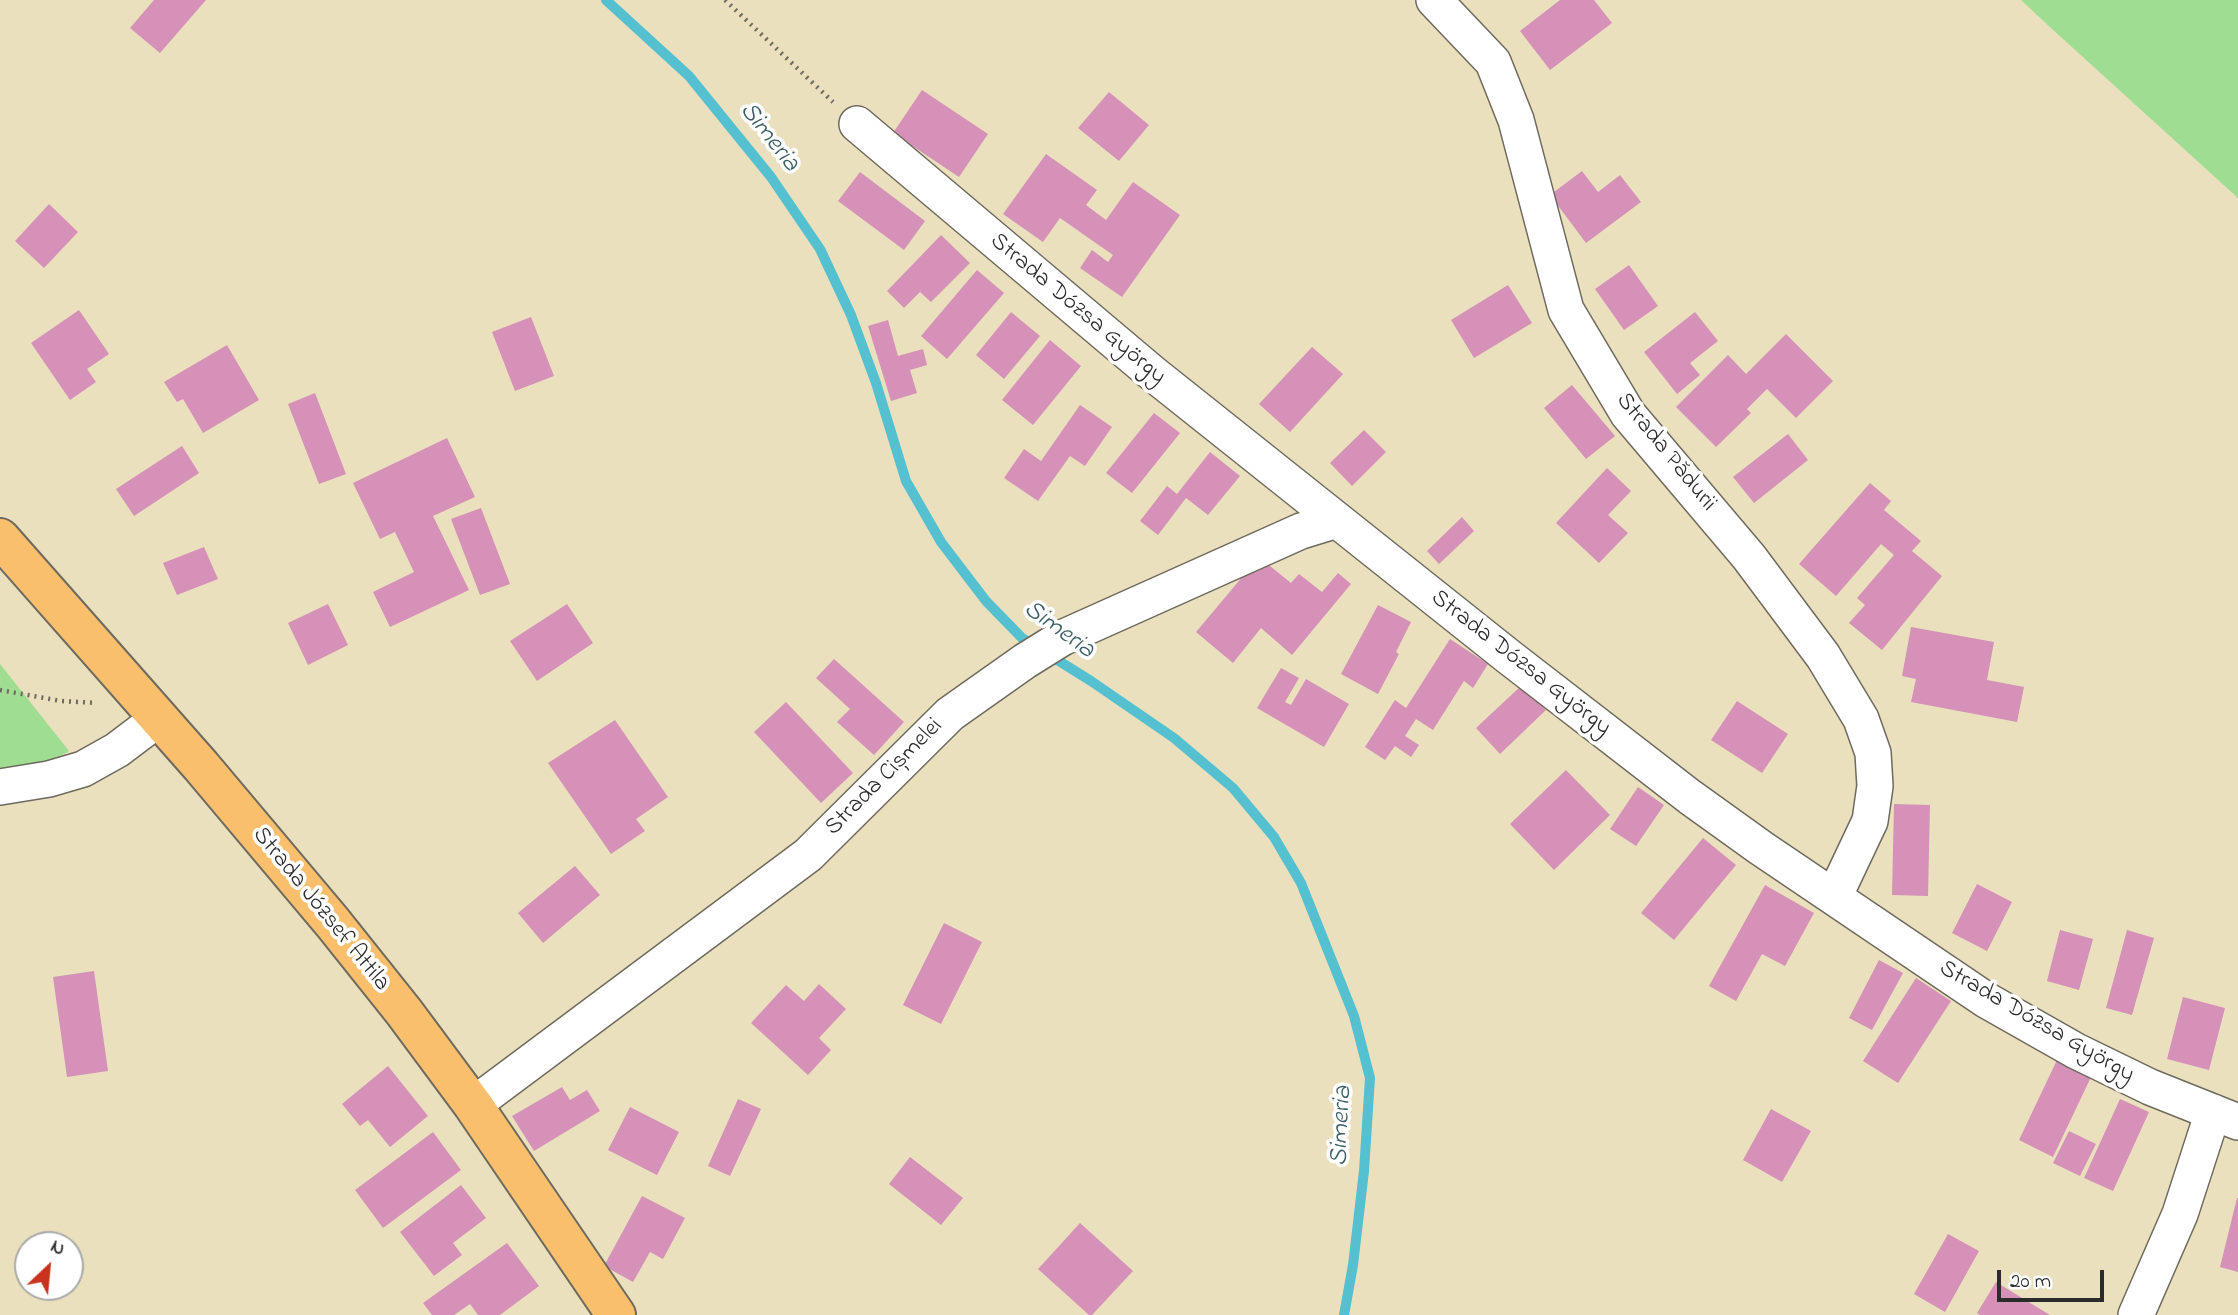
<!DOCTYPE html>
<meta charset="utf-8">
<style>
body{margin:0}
#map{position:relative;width:2238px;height:1315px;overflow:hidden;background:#eae0bd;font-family:"Indie Flower",sans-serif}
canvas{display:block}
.north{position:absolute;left:14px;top:1231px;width:70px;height:70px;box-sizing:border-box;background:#fff;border:2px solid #aaa;border-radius:50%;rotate:26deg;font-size:19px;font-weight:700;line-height:28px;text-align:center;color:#2b2b2b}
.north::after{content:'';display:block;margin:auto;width:24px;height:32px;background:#c8321e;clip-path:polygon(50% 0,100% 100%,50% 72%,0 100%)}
.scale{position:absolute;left:1997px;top:1270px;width:107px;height:32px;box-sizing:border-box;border:4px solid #2b2b2b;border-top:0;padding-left:9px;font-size:21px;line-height:24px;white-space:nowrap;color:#2b2b2b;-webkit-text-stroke:5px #fff;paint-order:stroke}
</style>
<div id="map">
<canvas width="2238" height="1315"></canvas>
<div class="north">N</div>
<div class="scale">20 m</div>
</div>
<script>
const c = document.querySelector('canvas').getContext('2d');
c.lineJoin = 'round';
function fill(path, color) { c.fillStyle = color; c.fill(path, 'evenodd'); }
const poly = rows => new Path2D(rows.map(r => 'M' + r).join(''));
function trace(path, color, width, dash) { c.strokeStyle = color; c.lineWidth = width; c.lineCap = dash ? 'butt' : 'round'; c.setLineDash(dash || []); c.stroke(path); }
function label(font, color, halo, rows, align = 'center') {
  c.font = font + ' "Indie Flower",sans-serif'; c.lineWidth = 7; c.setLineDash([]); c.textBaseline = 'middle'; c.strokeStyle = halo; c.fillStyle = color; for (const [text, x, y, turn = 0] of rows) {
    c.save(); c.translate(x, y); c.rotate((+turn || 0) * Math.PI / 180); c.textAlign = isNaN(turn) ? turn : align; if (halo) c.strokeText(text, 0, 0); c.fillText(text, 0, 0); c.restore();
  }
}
const green = poly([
 [2021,0,2238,0,2238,198,2051,28],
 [0,664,69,751,0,793]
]);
const stream = poly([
 [606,0,689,76,771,177,820,249,851,315,876,383,906,481,941,542,986,601,1022,638,1091,681,1174,738,1233,788,1274,837,1301,883,1354,1016,1370,1078,1364,1171,1353,1265,1344,1315]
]);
const building = poly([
 [154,0,206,0,160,53,130,28],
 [1560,0,1594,0,1612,23,1550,70,1520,31],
 [922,90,988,134,959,177,893,133],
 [1109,92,1149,125,1119,161,1078,128],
 [1046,154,1097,190,1086,205,1106,220,1133,182,1180,215,1122,297,1080,268,1092,250,1108,262,1113,255,1060,218,1043,242,1003,214],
 [1582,171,1598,192,1620,175,1641,202,1586,243,1550,195],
 [860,172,925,221,904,250,838,201],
 [49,204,78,232,44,268,15,241],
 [941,235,970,263,931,302,920,292,904,308,887,291],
 [1629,265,1658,306,1624,330,1595,289],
 [977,270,1004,293,947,359,921,336],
 [1508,285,1532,323,1474,358,1451,320],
 [79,310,109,354,87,369,96,382,70,400,31,343],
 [1011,312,1040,336,1004,379,976,355],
 [1695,312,1718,341,1690,363,1700,375,1677,394,1644,352],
 [531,317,554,376,515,391,492,332],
 [888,320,898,356,923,349,927,365,910,370,917,393,891,401,868,326],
 [1786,334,1833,381,1796,418,1767,389,1747,409,1751,413,1716,447,1676,407,1728,355,1746,374],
 [1050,340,1081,366,1033,425,1002,400],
 [227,345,259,400,203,433,183,399,177,402,164,382],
 [1312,347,1343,374,1290,432,1259,404],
 [1572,385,1615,436,1586,459,1544,408],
 [315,393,346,474,319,484,288,404],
 [1080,405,1112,427,1085,466,1070,456,1038,501,1004,478,1024,449,1041,461],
 [1154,413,1180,433,1132,493,1106,473],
 [1364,430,1386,452,1352,486,1330,463],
 [1788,434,1808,460,1754,503,1733,477],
 [447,438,475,497,433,516,469,590,390,627,373,592,414,572,395,532,380,539,353,483],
 [182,446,199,473,134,516,116,489],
 [1210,452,1240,476,1208,515,1186,498,1158,535,1140,521,1167,486,1177,494],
 [1607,468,1631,491,1608,515,1628,533,1599,563,1556,523],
 [1870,483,1891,501,1884,510,1921,541,1912,551,1942,576,1882,650,1849,623,1865,605,1857,598,1894,555,1881,544,1836,596,1799,564],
 [481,508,510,584,480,595,451,519],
 [1462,517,1474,531,1439,564,1427,551],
 [204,547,218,579,177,595,163,563],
 [1259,557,1291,583,1299,574,1322,592,1338,573,1351,584,1292,655,1261,628,1233,663,1196,632],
 [328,604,348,645,308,665,288,623],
 [567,604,593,643,537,681,510,641],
 [1378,605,1411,622,1396,652,1399,654,1378,694,1341,674],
 [1911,627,1994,642,1987,680,2024,687,2017,722,1911,702,1916,679,1902,676],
 [1450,639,1488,664,1473,688,1464,681,1433,730,1416,719,1405,736,1419,745,1411,757,1395,746,1385,760,1365,747,1395,700,1406,708],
 [834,659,904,722,874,755,837,722,850,709,816,678],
 [1281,668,1299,678,1285,702,1291,705,1306,679,1349,704,1324,747,1257,708],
 [1522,685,1546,710,1500,754,1476,728],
 [1737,701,1788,734,1762,773,1711,740],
 [786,702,853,773,821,803,754,732],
 [615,720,668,797,636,819,645,831,611,854,548,763],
 [1566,770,1610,815,1554,870,1510,824],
 [1638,787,1664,805,1636,846,1610,829],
 [1894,804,1930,805,1928,896,1892,895],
 [1703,838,1736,865,1674,940,1641,913],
 [575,866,600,895,543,943,518,913],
 [1977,884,2012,902,1987,951,1952,933],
 [1765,885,1814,913,1785,966,1762,954,1736,1001,1709,986],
 [944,923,982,942,941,1024,903,1005],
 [2060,930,2093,939,2079,990,2047,981],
 [2127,930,2154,938,2132,1015,2106,1008],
 [1879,960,1903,973,1872,1030,1849,1018],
 [94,971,108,1071,67,1077,53,977],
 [1916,978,1951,1001,1898,1083,1863,1061],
 [819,984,846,1009,819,1038,831,1050,808,1075,751,1023,786,985,804,1001],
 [2183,997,2225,1008,2209,1070,2167,1059],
 [2057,1060,2091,1077,2053,1157,2019,1140],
 [388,1066,428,1116,390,1147,368,1120,360,1126,342,1104],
 [562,1087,570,1100,587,1090,600,1111,534,1151,512,1116],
 [738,1099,761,1109,730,1176,708,1166],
 [2120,1099,2149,1112,2113,1191,2084,1178],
 [630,1107,679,1132,657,1175,608,1150],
 [1771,1109,1811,1131,1782,1182,1743,1160],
 [2069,1131,2096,1144,2080,1176,2053,1163],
 [433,1132,461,1170,383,1228,355,1190],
 [910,1157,963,1198,941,1225,889,1184],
 [461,1185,486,1218,453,1243,462,1255,434,1276,400,1232],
 [642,1196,685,1218,663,1259,650,1252,633,1282,604,1266],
 [2237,1198,2238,1198,2238,1272,2220,1267],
 [1080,1223,1133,1271,1092,1315,1089,1315,1038,1269],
 [1948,1234,1979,1251,1945,1312,1914,1294],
 [507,1243,539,1286,500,1315,478,1315,470,1304,454,1315,432,1315,423,1303],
 [1996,1282,2050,1315,1980,1315,1977,1313]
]);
const path = poly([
 [725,0,833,102],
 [0,690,61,701,97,703]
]);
const minor = poly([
 [1434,0,1493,62,1516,120,1566,310,1628,414,1749,557,1823,656,1861,719,1873,753,1875,786,1870,821,1834,897],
 [857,124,1151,372,1509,657,1690,797,1761,848,1986,1000,2076,1051,2150,1087,2238,1122],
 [0,787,49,779,83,769,117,750,158,719],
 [473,1105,808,855,950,714,1025,661,1062,638,1301,531,1337,520],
 [2136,1315,2180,1214,2213,1112]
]);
const primary = poly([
 [0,538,201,766,333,923,404,1012,473,1105,616,1315]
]);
const streetNames = [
 ["Strada Dózsa György",1077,310,40],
 ["Strada Pădurii",1665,453,51],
 ["Strada Dózsa György",1520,664,38],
 ["Strada Cișmelei",885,778,-45],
 ["Strada József Attila",320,910,51],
 ["Strada Dózsa György",2036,1023,30]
];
const waterNames = [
 ["Simeria",768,138,52],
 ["Simeria",1058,631,36],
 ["Simeria",1343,1126,-87]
];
fill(green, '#9edd92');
trace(stream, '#55c0cf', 10);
fill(building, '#d591b7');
trace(minor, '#6e6a5e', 38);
trace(primary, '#6e6a5e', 42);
trace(path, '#6e6a5e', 4.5, [2, 5]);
trace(minor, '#fff', 35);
trace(primary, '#f9bf6c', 38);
label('24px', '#2b2b2b', '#fff', streetNames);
label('italic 26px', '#3a5f64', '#fff', waterNames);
</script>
